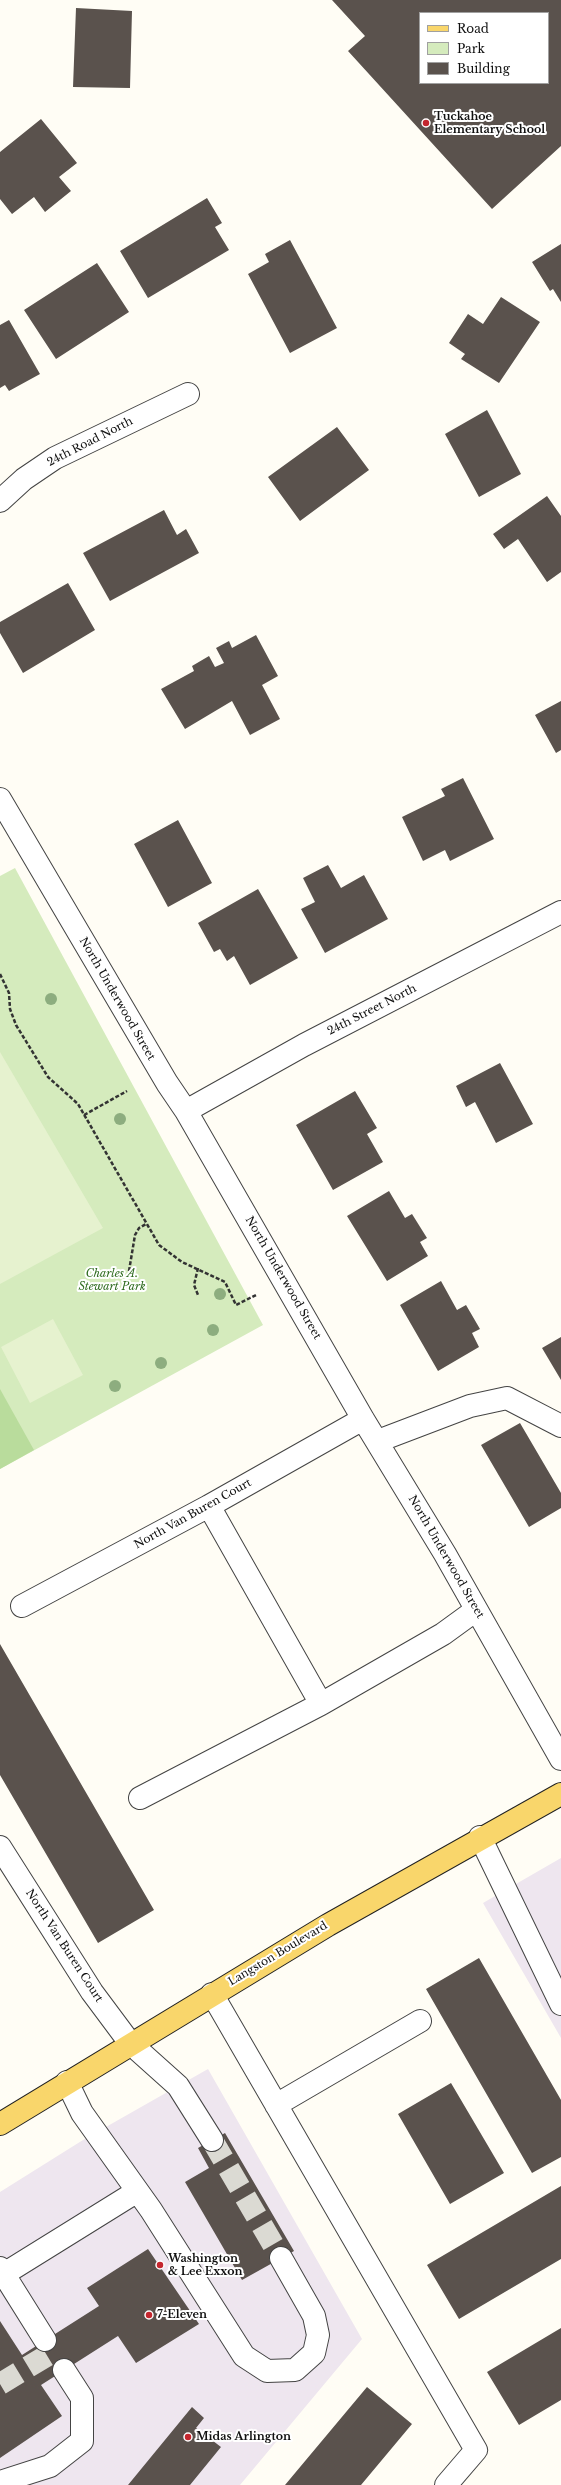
<!DOCTYPE html>
<style>
body{margin:0}
#map{position:relative;width:561px;height:2485px;overflow:hidden;background:#fffdf5;font-family:"Libre Baskerville",serif}
canvas{display:block}
.legend{position:absolute;left:419px;top:12px;width:130px;height:72px;box-sizing:border-box;background:#fff;border:1px solid #a0a0a0;margin:0;padding:5px 7px;list-style:none;font-size:12px;color:#111}
.legend li{display:flex;align-items:center;gap:8px;height:20px}
.legend b{width:20px;border:1px solid #a0a0a0}
</style>
<div id="map">
<canvas width="561" height="2485"></canvas>
<ul class="legend">
<li><b style="height:5px;background:#f9d66b"></b>Road</li>
<li><b style="height:11px;background:#d5ebbd"></b>Park</li>
<li><b style="height:11px;background:#5a524d"></b>Building</li>
</ul>
</div>
<script>
const c = document.querySelector('canvas').getContext('2d');
c.lineJoin = 'round';
function fill(path, color) { c.fillStyle = color; c.fill(path, 'evenodd'); }
const poly = rows => new Path2D(rows.map(r => 'M' + r).join(''));
function trace(path, color, width, dash) { c.strokeStyle = color; c.lineWidth = width; c.lineCap = dash ? 'butt' : 'round'; c.setLineDash(dash || []); c.stroke(path); }
function label(font, color, halo, rows, align = 'center') {
  c.font = font + ' "Libre Baskerville",serif'; c.lineWidth = 4; c.setLineDash([]); c.textBaseline = 'middle'; c.strokeStyle = halo; c.fillStyle = color; for (const [text, x, y, turn = 0] of rows) {
    c.save(); c.translate(x, y); c.rotate((+turn || 0) * Math.PI / 180); c.textAlign = isNaN(turn) ? turn : align; if (halo) c.strokeText(text, 0, 0); c.fillText(text, 0, 0); c.restore();
  }
}
const industrial = poly([
 [561,1858,561,2038,483,1903],
 [208,2069,362,2339,240,2485,0,2485,0,2192,83,2140]
]);
const green = poly([
 [15,868,263,1325,0,1469,0,876]
]);
const forest = poly([
 [0,1389,34,1450,0,1469]
]);
const pitch = poly([
 [0,1052,103,1228,0,1284],
 [53,1319,83,1375,30,1403,1,1347]
]);
const building = poly([
 [332,0,561,0,561,146,492,209,348,51,365,36],
 [420,13,548,13,548,83,420,83],
 [76,8,132,11,130,88,73,87],
 [41,119,77,163,59,177,71,191,45,212,34,197,12,214,0,199,0,152],
 [207,198,222,223,215,227,229,250,148,298,120,251],
 [290,240,337,328,290,353,248,274,269,262,265,254],
 [561,244,561,302,553,289,550,291,532,262],
 [97,263,129,312,56,359,24,310],
 [501,297,540,322,499,383,461,359,465,354,449,343,468,314,483,324],
 [9,320,40,374,9,391,5,385,0,388,0,325],
 [487,410,521,474,479,497,445,434],
 [337,427,369,470,300,521,268,477],
 [547,496,561,516,561,572,547,582,518,539,504,549,493,534],
 [164,510,177,535,186,529,199,553,110,601,83,553],
 [68,583,95,630,23,673,0,633,0,622],
 [256,635,278,676,262,685,280,719,250,735,232,701,185,729,161,689,194,671,192,666,209,656,215,667,224,663,216,648,229,641,232,648],
 [561,701,561,750,556,753,535,715],
 [463,778,494,839,450,861,445,850,423,861,402,817,445,796,441,789],
 [178,820,212,883,168,907,134,844],
 [328,865,341,888,364,875,388,919,325,953,301,909,315,902,303,878],
 [258,889,298,958,250,985,234,956,227,961,220,949,214,952,198,923],
 [500,1063,533,1124,496,1143,475,1102,466,1107,456,1086],
 [355,1091,377,1128,367,1134,383,1162,333,1190,296,1125],
 [389,1191,405,1218,412,1214,427,1238,420,1242,428,1256,387,1281,347,1216],
 [441,1281,457,1310,466,1305,480,1329,472,1333,479,1347,438,1371,400,1305],
 [561,1337,561,1380,542,1348],
 [520,1423,561,1493,561,1508,529,1527,481,1445],
 [0,1644,154,1910,98,1943,0,1775],
 [479,1958,561,2100,561,2157,532,2173,426,1989],
 [451,2083,504,2173,450,2204,398,2114],
 [225,2133,294,2251,242,2280,185,2182,209,2168,198,2148],
 [561,2186,561,2259,459,2319,427,2265],
 [148,2249,199,2324,136,2363,118,2336,41,2385,62,2416,0,2458,0,2321,22,2355,99,2306,87,2288],
 [561,2328,561,2400,519,2425,487,2372],
 [367,2387,412,2424,361,2485,285,2485],
 [192,2407,204,2418,196,2428,221,2447,190,2485,128,2485]
]);
const minorTunnel = poly([
 [212,2140,281,2258],
 [0,2384,53,2352]
]);
const path = poly([
 [0,974,9,993,10,1009,16,1025,48,1077,78,1104,159,1245,182,1262,225,1282,236,1305,256,1295],
 [84,1115,127,1091],
 [198,1268,194,1285,198,1295],
 [128,1277,135,1235,139,1228,146,1224]
]);
const minor = poly([
 [0,501,24,479,55,458,188,394],
 [0,799,167,1083,186,1111,363,1419,445,1554,561,1759],
 [186,1111,304,1045,561,912],
 [378,1441,470,1406,507,1398,561,1426],
 [209,1506,321,1704,443,1634,476,1610],
 [22,1606,209,1506,363,1419],
 [140,1798,321,1704],
 [480,1837,561,2004],
 [0,1847,92,1992,130,2043,178,2086,212,2140],
 [212,1994,476,2450,446,2485],
 [67,2082,82,2113,151,2210,244,2356,267,2371,295,2370,314,2353,318,2335,314,2316,281,2258],
 [276,2105,420,2021],
 [0,2268,45,2340],
 [4,2274,136,2192],
 [0,2482,50,2466,82,2441,82,2398,64,2370]
]);
const major = poly([
 [0,2124,328,1925,561,1794]
]);
const trees = [
 [51,999],
 [120,1119],
 [220,1294],
 [213,1330],
 [161,1363],
 [115,1386]
];
const markers = [
 [426,123,4,"#c4262e"],
 [160,2265,4,"#c4262e"],
 [149,2315,4,"#c4262e"],
 [188,2437,4,"#c4262e"]
];
const poiNames = [
 ["Tuckahoe",434,117],
 ["Elementary School",434,130],
 ["Washington",168,2259],
 ["& Lee Exxon",168,2272],
 ["7-Eleven",157,2315],
 ["Midas Arlington",196,2437]
];
const streetNames = [
 ["24th Road North",90,442,-27],
 ["North Underwood Street",117,999,60],
 ["24th Street North",372,1010,-27],
 ["North Underwood Street",283,1278,60],
 ["North Van Buren Court",193,1514,-29],
 ["North Underwood Street",446,1557,60],
 ["North Van Buren Court",64,1946,57],
 ["Langston Boulevard",278,1954,-31]
];
const parkNames = [
 ["Charles A.",112,1274],
 ["Stewart Park",112,1287]
];
fill(industrial, '#eee6ef');
fill(green, '#d5ebbd');
fill(forest, '#b9dc9c');
fill(pitch, '#e6f2cf');
fill(building, '#5a524d');
trace(minorTunnel, '#dbdad3', 22, [22, 11]);
trace(minor, '#444', 24);
trace(major, '#222', 24);
trace(path, '#333', 2.5, [4, 2]);
trace(minor, '#fff', 22);
trace(major, '#f9d66b', 22);
c.fillStyle = '#8dad7f';
for (const [x, y] of trees) { c.beginPath(); c.arc(x, y, 6, 0, 2 * Math.PI); c.fill(); }
for (const [x, y, r, color] of markers) { const dot = new Path2D(); dot.arc(x, y, r, 0, 2 * Math.PI); c.fillStyle = color; c.fill(dot); trace(dot, '#fff', 1.5); }
label('bold 11px', '#111', '#fff', poiNames, 'left');
label('11px', '#111', '#fff', streetNames);
label('italic 11px', '#2f6b1f', '#fff', parkNames);
</script>
